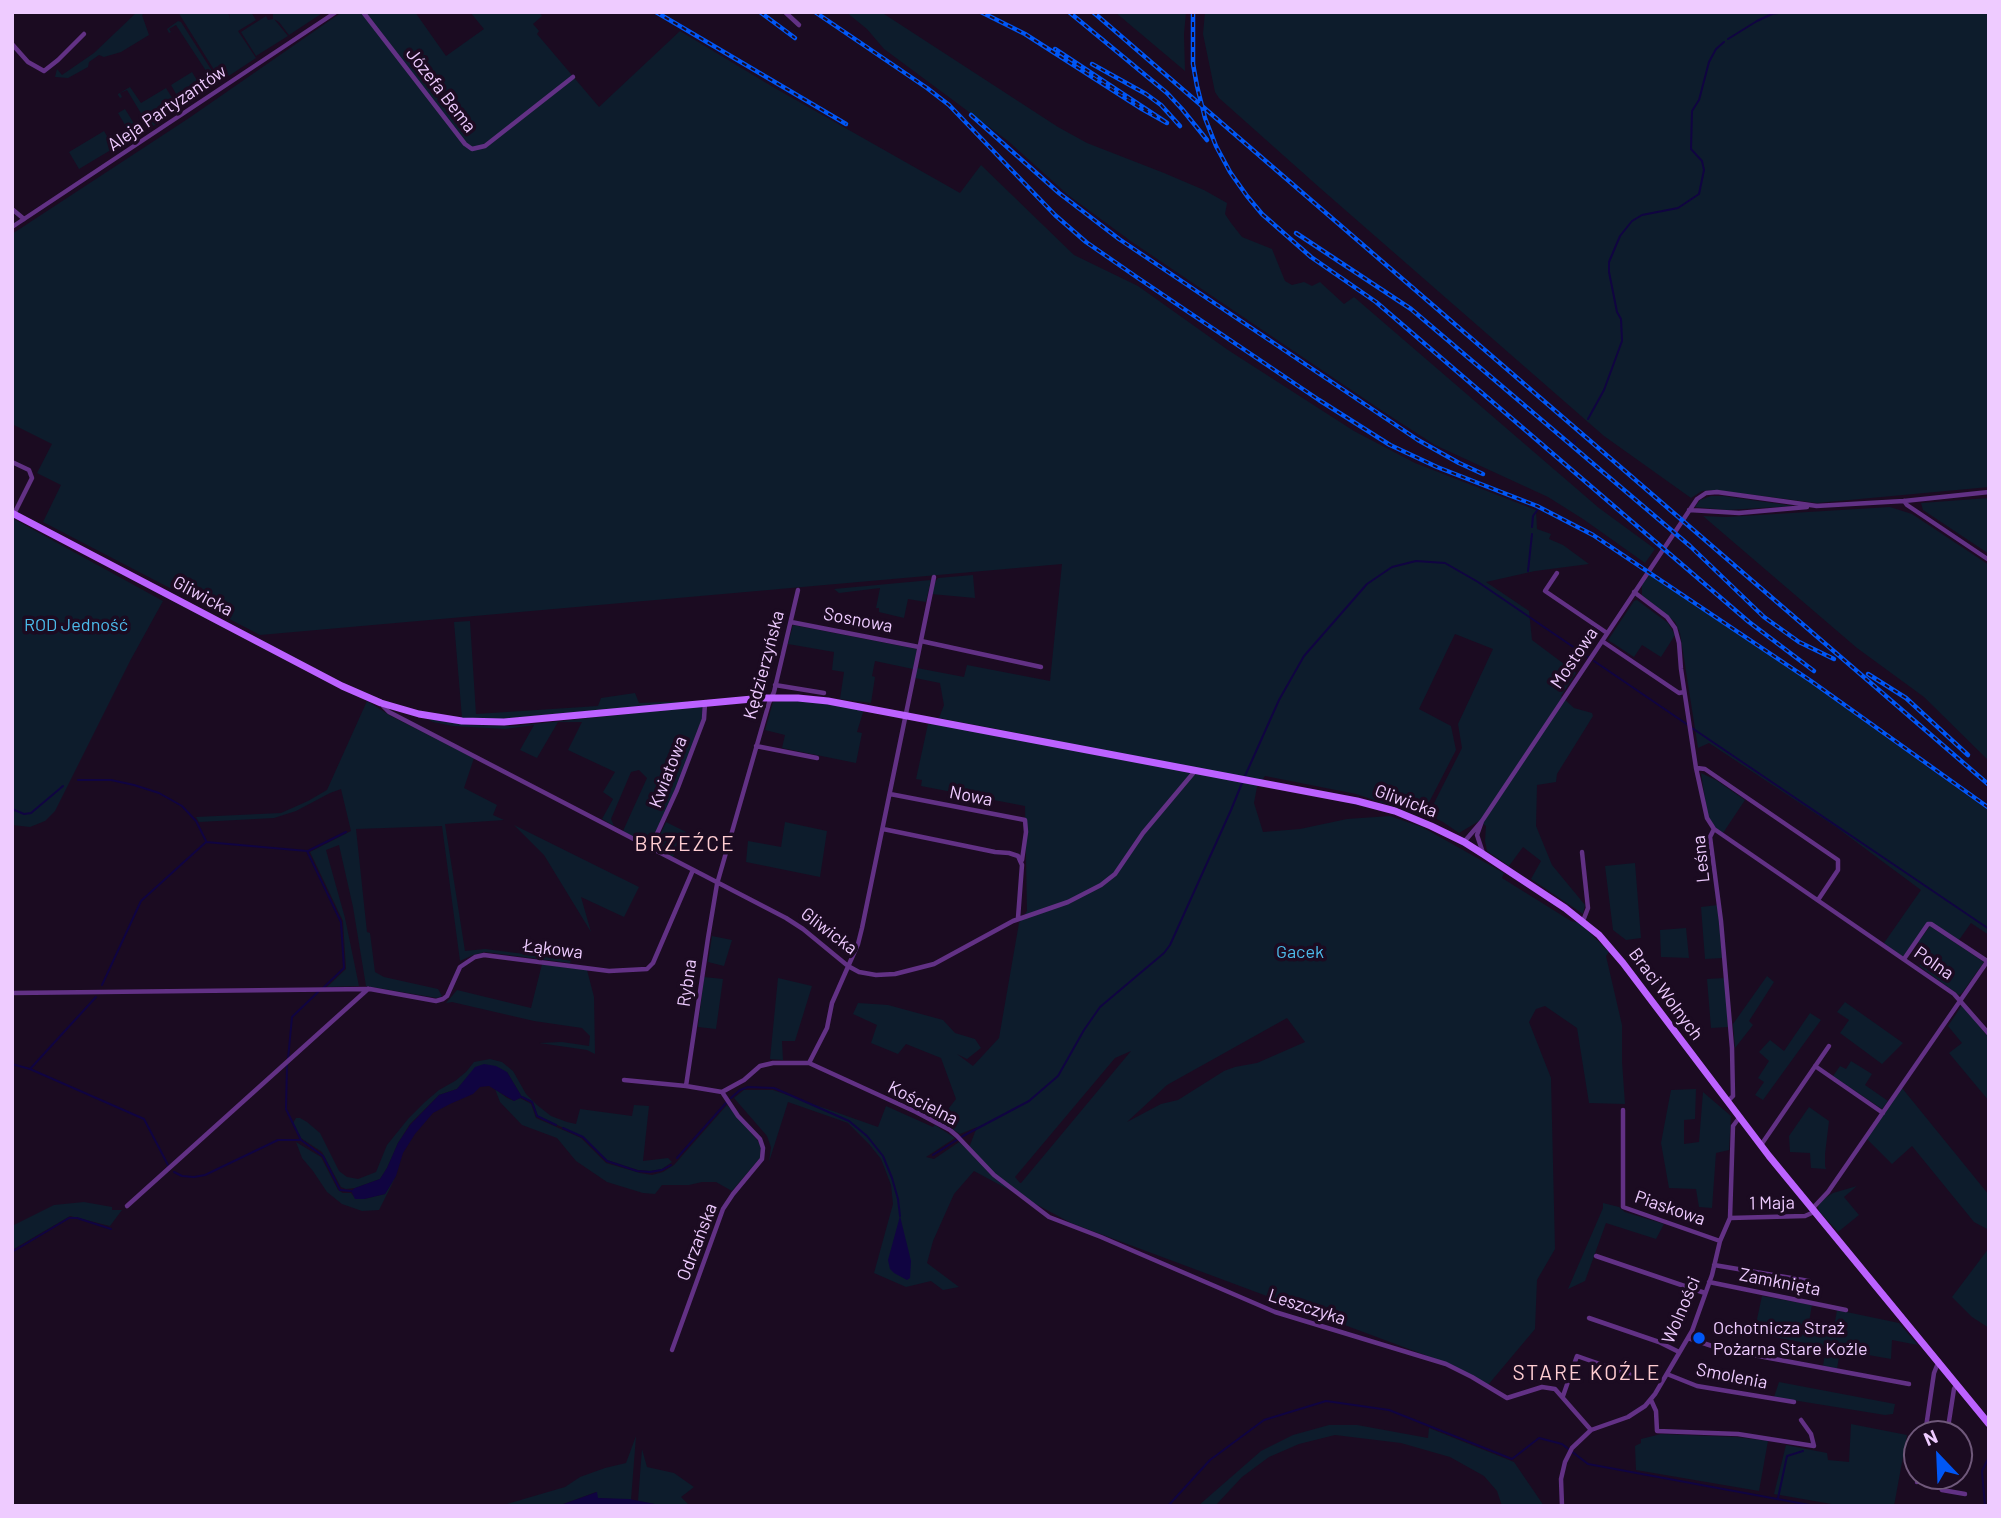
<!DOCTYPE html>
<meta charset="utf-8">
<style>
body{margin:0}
#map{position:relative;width:2001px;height:1518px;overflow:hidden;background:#1b0b21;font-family:Barlow,sans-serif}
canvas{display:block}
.frame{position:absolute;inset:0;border:14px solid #eecbff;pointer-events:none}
.north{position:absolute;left:1903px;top:1420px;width:70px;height:70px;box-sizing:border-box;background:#1b0b21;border:2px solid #6f587a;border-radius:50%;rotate:337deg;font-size:19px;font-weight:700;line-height:28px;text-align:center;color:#eecbff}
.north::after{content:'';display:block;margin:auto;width:24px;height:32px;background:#0057f6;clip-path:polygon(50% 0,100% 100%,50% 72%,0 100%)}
</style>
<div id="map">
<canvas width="2001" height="1518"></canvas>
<div class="frame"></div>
<div class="north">N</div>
</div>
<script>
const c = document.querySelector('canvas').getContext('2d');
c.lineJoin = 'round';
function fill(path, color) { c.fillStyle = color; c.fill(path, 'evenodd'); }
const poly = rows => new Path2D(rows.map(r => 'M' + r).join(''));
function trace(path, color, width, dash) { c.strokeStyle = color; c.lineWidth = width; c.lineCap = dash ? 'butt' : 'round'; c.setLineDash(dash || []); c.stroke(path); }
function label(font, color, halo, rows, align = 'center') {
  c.font = font + ' Barlow,sans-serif'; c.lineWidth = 7; c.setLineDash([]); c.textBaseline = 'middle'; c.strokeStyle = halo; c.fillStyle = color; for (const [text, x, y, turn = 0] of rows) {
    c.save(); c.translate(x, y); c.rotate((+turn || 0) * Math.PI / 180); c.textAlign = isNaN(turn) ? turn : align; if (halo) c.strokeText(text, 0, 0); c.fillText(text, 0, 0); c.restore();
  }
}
const green = poly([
 [137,12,146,12,142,15,149,35,121,52,104,57,99,55,89,62,88,67,68,78,55,77,57,69,62,75,94,53],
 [178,12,228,12,230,19,229,12,251,12,256,20,238,31,256,58,221,81],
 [273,12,324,12,289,35,279,22,274,19,288,36,256,56,241,32,266,16,268,20,273,19],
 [342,12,415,12,446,56,484,29,470,12,539,12,542,16,533,24,539,31,537,34,599,107,680,31,773,87,960,193,981,165,1074,255,1138,286,1228,350,1354,431,1415,463,1536,510,1537,529,1551,534,1549,539,1563,545,1589,564,1535,571,1486,582,1529,611,1532,640,1576,673,1561,696,1574,708,1592,713,1593,716,1557,774,1556,782,1537,785,1536,826,1552,865,1585,905,1583,914,1531,879,1541,861,1523,847,1509,866,1487,851,1485,841,1486,826,1479,821,1459,833,1443,822,1428,815,1462,748,1458,724,1493,649,1455,634,1419,709,1451,726,1456,750,1422,816,1356,794,1265,776,1257,787,1254,803,1263,832,1300,829,1347,819,1390,816,1422,827,1504,873,1502,878,1571,921,1580,923,1609,952,1606,956,1622,1025,1622,1062,1625,1104,1589,1103,1577,1028,1545,1006,1536,1009,1529,1022,1551,1078,1555,1249,1537,1280,1535,1329,1488,1385,1441,1361,1071,1223,974,1171,954,1194,933,1241,927,1263,959,1287,943,1290,931,1281,906,1287,874,1273,893,1204,891,1185,881,1159,869,1144,848,1123,788,1102,769,1162,771,1147,767,1136,734,1098,744,1090,773,1090,878,1127,886,1106,933,1127,935,1125,955,1138,926,1157,934,1159,959,1142,968,1150,977,1127,960,1134,939,1121,956,1099,941,1058,906,1044,898,1054,871,1043,877,1025,853,1014,858,1003,888,1005,943,1020,955,1033,975,1039,981,1048,967,1059,957,1054,973,1066,999,1038,1019,923,1027,911,1025,806,921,786,922,780,916,779,928,724,1043,738,939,718,944,705,940,683,915,678,917,668,964,677,967,665,1050,681,1062,564,260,635,43,522,61,485,37,473,52,444,12,424,12,234,189,118],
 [1287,1018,1305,1042,1257,1063,1235,1067,1224,1071,1178,1100,1161,1104,1127,1122,1167,1085],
 [1131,1051,1021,1183,1020,1183,1015,1177,1115,1058],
 [846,12,881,12,1058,127,1087,143,1164,173,1204,190,1227,203,1225,214,1231,223,1242,237,1272,249,1285,281,1292,285,1304,282,1312,286,1320,282,1344,304,1354,297,1599,508,1655,549,1645,563,1583,519,1548,497,1435,445,1384,412,1132,242,1068,195,1008,141,884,49,867,29],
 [1115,12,1186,12,1184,34,1185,71],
 [1205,12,1989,12,1989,487,1817,503,1715,490,1702,491,1691,498,1604,436,1320,188,1219,98,1215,92,1203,34],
 [178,21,181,22,219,82,206,91,200,83,202,82,205,85,212,80,176,25,169,29,171,32,169,33,167,29],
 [192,72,204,92,183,106,171,85],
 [130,87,141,103,166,88,179,109,134,139,133,133,131,135,118,113,125,109,135,125,137,121,140,125,145,120,127,90,120,93,122,97,120,98,118,95,118,94],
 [104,131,114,148,79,169,69,152],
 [1711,496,1723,496,1794,506,1727,510,1695,507,1700,500],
 [1989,498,1989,554,1923,510,1921,503],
 [1890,507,1912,514,1989,565,1989,761,1924,697,1857,648,1703,516,1726,517],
 [12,518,163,601,130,661,55,811,45,821,30,827,12,825],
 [1649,574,1809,682,1989,811,1989,935,1971,923,1959,940,1931,922,1903,957,1884,943,1921,890,1836,827,1709,743,1698,748,1680,633,1675,622,1642,595,1642,585],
 [973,575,975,598,931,594,935,582,938,578],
 [931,580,926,602,908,599,904,618,879,612,879,608,876,608,880,588,839,593,834,589],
 [1637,600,1668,623,1675,635,1661,657,1642,645,1634,657,1608,640,1634,601],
 [470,621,476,714,598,706,601,698,635,693,639,703,689,701,649,706,489,720,462,718,454,622],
 [793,625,917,649,913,669,875,661,872,676,875,677,871,703,840,699,844,672,832,670,834,652,788,644],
 [797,700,864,709,857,732,862,733,856,763,782,748,785,735,765,730,773,702],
 [367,701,391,716,474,758,464,788,497,805,493,815,504,820,445,824,465,951,485,949,571,960,570,963,485,952,473,955,460,961,442,826,356,829,367,932,370,933,375,972,384,977,438,989,442,996,437,998,366,986,353,907,339,845,326,850,345,918,359,986,327,987,346,969,343,921,310,852,351,831,341,789,330,793,296,811,274,818,199,822,196,817,281,813,308,801,327,790],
 [702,706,703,715,697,736,661,825,650,846,623,831,647,778,639,770,631,772,611,819,614,826,602,819,613,799,603,792,615,772,568,750,582,722,558,722,537,758,520,750,534,725,505,729,453,726,433,722,428,719,469,725,515,726],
 [1701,773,1716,780,1745,800,1723,833,1709,824],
 [666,822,686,832,673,857,654,848],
 [785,822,827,831,820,877,746,862,748,841,781,847],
 [514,825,639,887,624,917,581,897,591,932,544,855],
 [1635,863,1641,938,1626,940,1613,930,1605,866],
 [1718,905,1722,958,1705,959,1701,907],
 [1930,926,1984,962,1962,993,1959,995,1919,966,1931,951,1918,942],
 [1686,928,1689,958,1661,957,1660,930],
 [712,936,732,940,724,966,708,962],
 [542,964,587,970,594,997,595,1054,587,1050,539,1043,562,1042,589,1046,590,1036,582,1028,534,1021,452,1002,446,1003,457,990,531,1008],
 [1767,976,1774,982,1749,1021,1753,1025,1735,1048,1733,1024],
 [704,977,723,979,716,1029,698,1027],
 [778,978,812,986,795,1041,782,1041,783,1060,770,1059],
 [1725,978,1728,1027,1711,1028,1707,979],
 [1845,1002,1903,1043,1882,1064,1840,1033,1849,1020,1837,1012],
 [1962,1005,1989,1038,1989,1101,1949,1053,1962,1043,1948,1026],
 [1810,1013,1821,1020,1763,1100,1755,1095,1764,1082,1758,1078,1769,1061,1759,1052,1770,1040,1784,1051],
 [490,1059,502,1062,513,1071,526,1094,537,1105,551,1116,567,1122,576,1124,580,1109,632,1116,634,1105,649,1106,643,1161,668,1158,672,1162,662,1169,650,1171,638,1170,607,1160,583,1137,538,1116,533,1102,522,1097,507,1072,470,1074,457,1089,439,1095,410,1124,398,1143,387,1168,380,1179,355,1188,346,1189,341,1187,322,1152,301,1138,293,1123,296,1118,300,1118,307,1122,320,1133,339,1171,347,1177,358,1179,376,1172,387,1145,408,1119,425,1102,439,1090,455,1081,466,1072,474,1062],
 [1851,1061,1872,1074,1865,1085,1888,1101,1882,1109,1833,1076,1840,1066,1846,1069],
 [1902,1088,1989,1195,1989,1230,1974,1222,1912,1146,1892,1164,1866,1138],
 [495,1089,507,1098,514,1101,520,1098,531,1104,536,1118,581,1138,606,1163,640,1173,652,1175,663,1172,674,1165,727,1105,758,1141,761,1148,760,1158,732,1191,716,1182,702,1182,689,1185,662,1185,655,1194,643,1193,607,1182,576,1161,557,1138,522,1125,500,1102],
 [1696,1089,1695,1119,1684,1120,1684,1144,1699,1142,1703,1092,1731,1116,1729,1150,1716,1153,1712,1208,1699,1207,1696,1189,1669,1188,1661,1143,1671,1090],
 [1809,1107,1829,1121,1825,1154,1825,1166,1826,1169,1811,1168,1810,1153,1790,1152,1789,1136],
 [296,1142,321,1157,338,1190,343,1193,351,1193,356,1199,364,1199,385,1194,396,1176,379,1210,362,1211,342,1204,327,1192,313,1171,302,1158],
 [1857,1186,1844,1197,1859,1215,1838,1232,1819,1211,1818,1207,1822,1200,1833,1193],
 [84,1202,112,1207,112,1210,122,1210,110,1226,70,1216,12,1250,12,1226,54,1205],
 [1603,1203,1619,1207,1625,1212,1664,1224,1656,1239,1606,1223,1585,1281,1568,1289,1603,1208],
 [1989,1248,1989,1328,1972,1317,1952,1297],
 [1762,1296,1812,1305,1809,1322,1834,1328,1837,1310,1899,1323,1918,1345,1892,1340,1891,1359,1840,1350,1837,1369,1823,1366,1826,1347,1754,1333],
 [1779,1382,1895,1404,1893,1414,1885,1415,1774,1397],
 [1851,1424,1907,1435,1894,1506,1843,1506,1774,1494,1786,1445,1827,1453,1828,1460,1849,1462],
 [1329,1425,1357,1425,1428,1438,1429,1428,1514,1462,1544,1506,1502,1506,1497,1491,1484,1476,1450,1457,1401,1443,1335,1435,1299,1444,1269,1457,1242,1477,1215,1506,1198,1506,1261,1451,1293,1435],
 [1661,1434,1737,1437,1768,1441,1759,1491,1636,1470,1635,1446,1641,1443,1641,1439],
 [636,1436,631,1500,597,1498,596,1492,558,1506,500,1506,565,1487,580,1477,605,1468,626,1463],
 [642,1449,647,1467,674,1473,694,1487,681,1497,690,1506,665,1506,638,1501]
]);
const water = poly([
 [484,1064,496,1066,507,1072,522,1097,514,1101,489,1086,480,1087,473,1094,450,1104,433,1113,415,1134,403,1153,396,1176,385,1194,364,1199,355,1199,351,1191,355,1188,380,1179,387,1168,398,1143,410,1125,439,1095,457,1089,475,1067],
 [900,1216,911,1261,910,1278,907,1280,894,1273,890,1269,888,1260],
 [597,1492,598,1498,629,1499,665,1506,558,1506]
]);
const stream = poly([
 [1728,39,1757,21,1772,14,1785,12],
 [1588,419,1604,390,1622,341,1621,319,1617,312,1609,272,1609,262,1620,236,1632,221,1642,215,1678,208,1699,194,1704,170,1702,161,1691,149,1692,111,1699,100,1709,62,1716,49,1724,42],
 [1574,443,1575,440],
 [1532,527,1533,516,1538,509],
 [1528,571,1532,534],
 [1594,661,1688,725],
 [1692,728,1989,929],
 [1245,776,1279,700,1304,656,1367,584,1392,567,1416,561,1445,563,1478,582,1588,657],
 [78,780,111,780,134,785,159,793,182,806,196,821,206,841],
 [12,809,24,814,31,813,63,786],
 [308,851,346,832],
 [102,985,141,901,206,842,307,851,341,922,344,968,323,988],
 [288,1059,292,1017,318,992],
 [12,1064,30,1069,144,1119,168,1165],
 [287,1064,286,1109,301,1140],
 [31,1068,96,997],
 [522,1097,532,1102,537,1116,556,1125],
 [731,1098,740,1090,748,1087,774,1088,849,1121,867,1136,883,1156,892,1178,898,1199,900,1216],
 [563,1128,583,1137,607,1161,637,1171,650,1172,662,1170,671,1165],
 [933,1155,963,1136,1029,1101,1058,1076,1084,1030,1100,1007,1164,953,1170,945,1231,810,1242,783],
 [677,1158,726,1103],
 [174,1172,182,1176,194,1177,205,1175,278,1140,301,1140,323,1156,340,1190,351,1191],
 [12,1252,69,1218,77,1218,111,1229],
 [1778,1498,1787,1456,1803,1451],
 [1168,1506,1210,1460,1264,1420,1326,1401,1389,1410,1512,1459,1539,1438,1562,1444,1588,1464,1815,1506],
 [1985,1506,1982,1471,1989,1457]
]);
const minor = poly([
 [363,12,465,144,472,149,485,146,573,77],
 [785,12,799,25],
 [12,44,28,62,44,71,58,60,84,34],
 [12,209,24,219],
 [12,227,336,12],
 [12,462,29,470,32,478,14,514],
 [1904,501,1907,505,1989,560],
 [1816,506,1904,501,1989,492],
 [1689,510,1739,513,1807,507],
 [1557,573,1545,591,1607,633],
 [1634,592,1667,617,1675,628,1679,643,1681,669,1696,768,1707,818,1714,829,1710,837,1721,921,1732,1048,1733,1096,1728,1101],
 [791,622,919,647],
 [921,641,1041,667],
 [1602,641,1679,693,1684,692],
 [775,685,824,693],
 [383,706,389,712,786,918,803,929,848,966,859,972,876,975,895,974,934,964,1013,921,1068,902,1101,885,1115,874,1143,833,1195,771],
 [756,746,817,758],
 [1697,768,1705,769,1838,860,1838,870,1818,900],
 [890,794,1025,820,1026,832,1022,860],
 [1482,821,1477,835,1483,853],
 [883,829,995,852,1009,853,1018,856,1022,865,1018,918],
 [1714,829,1954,994,1989,1034],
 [1464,842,1482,821,1697,499,1706,493,1717,492,1817,506],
 [650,849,677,790,704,719,705,703],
 [1582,852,1588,908,1583,921],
 [1904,959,1928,924,1931,924,1987,961],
 [12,993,370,989,436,1001,443,999,447,996,460,967,475,957,484,955,609,971,647,969,653,963,693,870],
 [809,1063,827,1028,832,1003,858,944,862,928,934,577],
 [1815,1066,1883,1113],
 [624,1080,686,1086],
 [722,1092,744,1080,760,1066,773,1063,809,1063,916,1112,950,1130,957,1136,994,1175,1049,1217,1101,1237,1275,1312,1446,1364,1472,1377,1507,1398,1542,1387,1555,1389,1591,1430],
 [722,1092,686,1086,708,938,717,884,769,703,774,692,798,590],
 [1623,1110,1623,1207,1720,1241],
 [1761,1145,1829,1046],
 [127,1206,368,989],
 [1812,1209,1828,1192,1989,959],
 [1730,1218,1805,1216,1814,1212],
 [1596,1256,1705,1293],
 [1714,1265,1809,1281],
 [1709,1282,1846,1310],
 [1589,1318,1659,1342,1679,1352],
 [1688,1338,1721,1349,1909,1384],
 [672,1350,723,1209,733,1194,762,1159,763,1148,760,1139,738,1116,722,1092],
 [1667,1374,1697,1386,1794,1402],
 [1563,1396,1577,1356,1637,1377],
 [1651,1400,1656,1411,1657,1431,1738,1434,1814,1446,1811,1434,1801,1420],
 [1925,1434,1934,1373,1938,1363],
 [1947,1434,1954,1389,1957,1384],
 [1940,1476,1939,1485,1942,1490,1965,1494],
 [1917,1482,1918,1476],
 [1562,1506,1561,1479,1565,1462,1572,1448,1591,1430,1628,1417,1645,1406,1655,1394,1692,1331,1712,1275,1720,1241,1730,1218,1733,1126,1739,1118]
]);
const secondary = poly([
 [12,513,342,686,381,703,419,714,462,721,504,722,763,698,798,698,828,701,1357,801,1395,811,1431,826,1464,842,1483,854,1565,908,1599,935,1623,963,1769,1156,1989,1424]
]);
const rail = poly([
 [656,12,846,124],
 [760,12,795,38],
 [815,12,927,88,949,105,1055,215,1086,242,1138,278,1319,400,1390,445,1437,467,1537,506,1593,535,1811,681,1989,808],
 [981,12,1025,34,1142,109,1167,123,1055,49],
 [1069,12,1167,93,1182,109,1207,140],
 [1093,12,1989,785],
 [1193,12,1193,64,1197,86,1205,118,1216,146,1230,172,1247,196,1262,214,1311,257,1376,302,1749,622,1814,671],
 [1092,64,1146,94,1161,105,1180,126],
 [971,115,1059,193,1119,239,1418,440,1459,463,1483,474],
 [1296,233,1411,309,1690,546,1764,617,1799,642,1834,659],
 [1868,674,1906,698,1968,755]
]);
const markers = [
 [1699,1338,7,"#0057f6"]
];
const streetNames = [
 ["Józefa Bema",441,90,52],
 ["Aleja Partyzantów",167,108,-34],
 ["Gliwicka",203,596,28],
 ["Sosnowa",858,620,11],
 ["Mostowa",1574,658,-56],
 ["Kędzierzyńska",764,665,-75],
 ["Kwiatowa",668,772,-69],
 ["Nowa",971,796,11],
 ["Gliwicka",1406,801,20],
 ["Leśna",1701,859,-96],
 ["Gliwicka",829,931,37],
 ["Łąkowa",553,949,7],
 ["Polna",1934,963,35],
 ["Rybna",687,983,-82],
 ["Braci Wolnych",1666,994,53],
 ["Kościelna",923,1103,27],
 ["1 Maja",1772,1203,-1],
 ["Piaskowa",1670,1208,19],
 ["Odrzańska",697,1242,-69],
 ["Zamknięta",1780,1282,11],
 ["Leszczyka",1307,1307,18],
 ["Wolności",1681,1310,-67],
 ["Smolenia",1732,1376,11]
];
const parkNames = [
 ["ROD Jedność",76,625],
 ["Gacek",1300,952]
];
const poiNames = [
 ["Ochotnicza Straż",1713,1328],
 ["Pożarna Stare Koźle",1713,1349]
];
const quarterNames = [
 ["BRZEŹCE",685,844],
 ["STARE KOŹLE",1587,1373]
];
fill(green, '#0d1c2c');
fill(water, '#100441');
trace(stream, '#100441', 2);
trace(minor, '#623185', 4.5);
trace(secondary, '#bc62ff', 7);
trace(rail, '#0057f6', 4.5);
trace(rail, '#1b0b21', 2, [5]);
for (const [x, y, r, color] of markers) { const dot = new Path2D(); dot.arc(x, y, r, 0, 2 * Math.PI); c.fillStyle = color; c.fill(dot); trace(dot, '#1b0b21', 2.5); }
label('18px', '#eecbff', '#1b0b21', streetNames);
label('18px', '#4cbbea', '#1b0b21', parkNames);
label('18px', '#eecbff', '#1b0b21', poiNames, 'left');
c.letterSpacing = '2px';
label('21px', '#ffcdd2', '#1b0b21', quarterNames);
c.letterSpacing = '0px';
</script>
